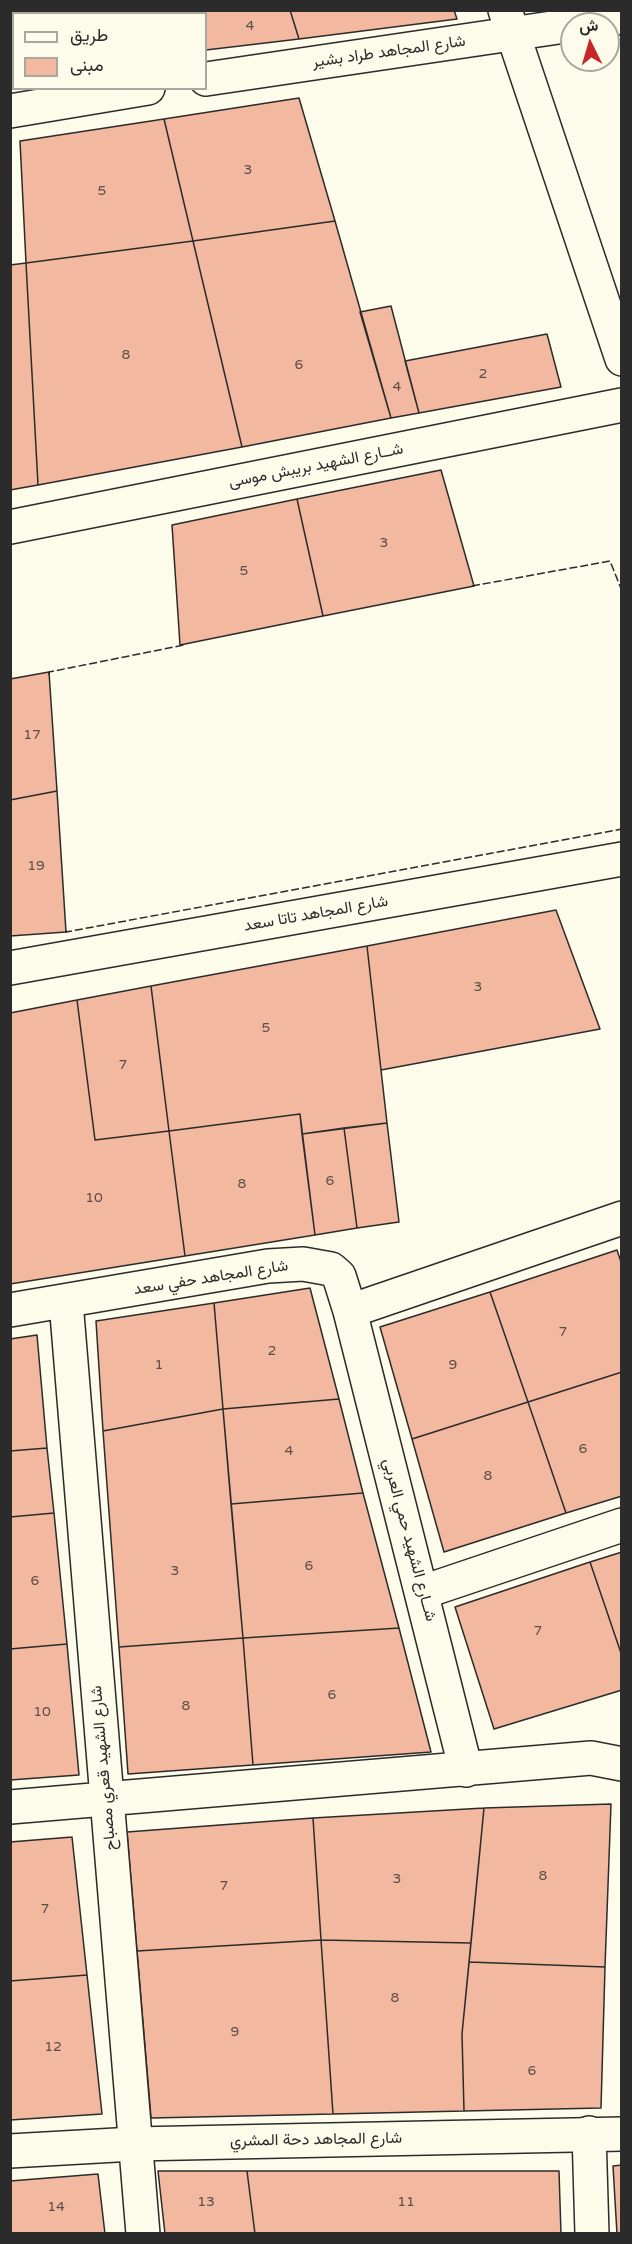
<!DOCTYPE html>
<meta charset="utf-8">
<style>
body{margin:0}
#map{position:relative;width:632px;height:2244px;overflow:hidden;background:#fdfbea;font-family:"Varela Round",Vazirmatn,sans-serif}
canvas{display:block}
.frame{position:absolute;inset:0;border:12px solid #2b2b2b;pointer-events:none}
.legend{position:absolute;left:12px;top:12px;width:195px;height:78px;box-sizing:border-box;background:#fdfbea;border:2px solid #a9a89e;margin:0;padding:8px 10px;list-style:none;font-size:18px;color:#2b2b2b}
.legend li{display:flex;align-items:center;gap:12px;height:30px}
.legend b{width:30px;border:2px solid #a9a89e}
.north{position:absolute;left:560px;top:12px;width:60px;height:60px;box-sizing:border-box;background:#fdfbea;border:2px solid #a9a89e;border-radius:50%;rotate:355deg;font-size:16px;font-weight:700;line-height:24px;text-align:center;color:#2b2b2b}
.north::after{content:'';display:block;margin:auto;width:21px;height:27px;background:#c62828;clip-path:polygon(50% 0,100% 100%,50% 72%,0 100%)}
</style>
<div id="map">
<canvas width="632" height="2244"></canvas>
<div class="frame"></div>
<ul class="legend">
<li><b style="height:8px;background:#fdfbea"></b>طريق</li>
<li><b style="height:16px;background:#f2b8a0"></b>مبنى</li>
</ul>
<div class="north">ش</div>
</div>
<script>
const c = document.querySelector('canvas').getContext('2d');
c.lineJoin = 'round';
function fill(path, color) { c.fillStyle = color; c.fill(path, 'evenodd'); }
const poly = rows => new Path2D(rows.map(r => 'M' + r).join(''));
function trace(path, color, width, dash) { c.strokeStyle = color; c.lineWidth = width; c.lineCap = dash ? 'butt' : 'round'; c.setLineDash(dash || []); c.stroke(path); }
function label(font, color, halo, rows, align = 'center') {
  c.font = font + ' "Varela Round",Vazirmatn,sans-serif'; c.lineWidth = 4.5; c.setLineDash([]); c.textBaseline = 'middle'; c.strokeStyle = halo; c.fillStyle = color; for (const [text, x, y, turn = 0] of rows) {
    c.save(); c.translate(x, y); c.rotate((+turn || 0) * Math.PI / 180); c.textAlign = isNaN(turn) ? turn : align; if (halo) c.strokeText(text, 0, 0); c.fillText(text, 0, 0); c.restore();
  }
}
const building = poly([
 [181,10,290,10,299,39,206,50,206,14,182,14,181,10],
 [290,10,454,10,457,19,299,39,290,10],
 [299,98,335,221,193,241,164,119,299,98],
 [164,119,193,241,26,263,20,141,164,119],
 [335,221,391,418,242,447,193,241,335,221],
 [193,241,242,447,38,485,26,263,193,241],
 [26,263,38,485,10,490,10,265,26,263],
 [391,306,419,413,391,418,360,312,391,306],
 [547,334,561,387,419,413,405,361,547,334],
 [441,470,474,586,323,616,297,499,441,470],
 [297,499,323,616,180,645,172,525,297,499],
 [49,672,57,791,10,800,10,679,49,672],
 [57,791,66,932,10,936,10,800,57,791],
 [556,910,600,1029,381,1070,367,946,556,910],
 [367,946,387,1123,302,1134,300,1114,169,1131,151,986,367,946],
 [151,986,169,1131,95,1140,77,1000,151,986],
 [77,1000,95,1140,169,1131,185,1256,10,1284,10,1013,77,1000],
 [300,1114,315,1235,185,1256,169,1131,300,1114],
 [387,1123,399,1222,357,1228,344,1128,387,1123],
 [344,1128,357,1228,315,1235,302,1134,344,1128],
 [617,1250,622,1265,622,1372,528,1402,490,1292,617,1250],
 [310,1288,339,1399,223,1409,214,1303,310,1288],
 [490,1292,528,1402,412,1439,380,1327,490,1292],
 [214,1303,223,1409,103,1431,96,1321,214,1303],
 [37,1335,47,1448,10,1451,10,1339,37,1335],
 [622,1372,622,1496,566,1513,528,1402,622,1372],
 [339,1399,363,1493,231,1504,223,1409,339,1399],
 [528,1402,566,1513,444,1552,412,1439,528,1402],
 [223,1409,243,1638,119,1647,103,1431,223,1409],
 [47,1448,54,1513,10,1517,10,1451,47,1448],
 [363,1493,399,1628,243,1638,231,1504,363,1493],
 [54,1513,67,1644,10,1649,10,1517,54,1513],
 [622,1552,622,1656,590,1562,622,1552],
 [590,1562,622,1656,622,1690,494,1729,455,1607,590,1562],
 [399,1628,431,1752,253,1765,243,1638,399,1628],
 [243,1638,253,1765,128,1774,119,1647,243,1638],
 [67,1644,79,1775,10,1780,10,1649,67,1644],
 [611,1804,605,1967,469,1962,484,1808,611,1804],
 [484,1808,471,1943,321,1940,313,1818,484,1808],
 [313,1818,321,1940,137,1951,127,1832,313,1818],
 [72,1837,87,1975,10,1981,10,1842,72,1837],
 [321,1940,333,2114,151,2118,137,1951,321,1940],
 [321,1940,471,1943,462,2034,464,2111,333,2114,321,1940],
 [469,1962,605,1967,601,2108,464,2111,462,2034,469,1962],
 [87,1975,102,2114,10,2120,10,1981,87,1975],
 [622,2165,622,2234,617,2234,613,2166,622,2165],
 [158,2171,247,2171,255,2234,165,2234,158,2171],
 [247,2171,559,2171,561,2234,255,2234,247,2171],
 [98,2174,105,2234,10,2234,10,2181,98,2174]
]);
const street = poly([
 [505,10,622,359],
 [579,24,622,17],
 [206,79,572,25],
 [10,111,148,88],
 [10,527,622,405],
 [10,968,622,859],
 [66,1302,143,2234],
 [10,1310,268,1266,303,1264,331,1269,339,1276,350,1311,622,1218],
 [350,1311,466,1770],
 [423,1592,622,1525],
 [10,1807,591,1758,622,1764],
 [589,2133,592,2234]
]);
const secondary = poly([
 [10,2151,134,2144,622,2134]
]);
const fence = poly([
 [472,586,610,561,622,591],
 [49,675,49,672,184,645],
 [66,930,66,932,622,829]
]);
const numberNames = [
 ["4",250,26],
 ["3",248,170],
 ["5",102,191],
 ["8",126,355],
 ["6",299,365],
 ["2",483,374],
 ["4",397,387],
 ["3",384,543],
 ["5",244,571],
 ["17",32,735],
 ["19",36,866],
 ["3",478,987],
 ["5",266,1028],
 ["7",123,1065],
 ["6",330,1181],
 ["8",242,1184],
 ["10",94,1198],
 ["7",563,1332],
 ["2",272,1351],
 ["1",159,1365],
 ["9",453,1365],
 ["6",583,1449],
 ["4",289,1451],
 ["8",488,1476],
 ["6",309,1566],
 ["3",175,1571],
 ["6",35,1581],
 ["7",538,1631],
 ["6",332,1695],
 ["8",186,1706],
 ["10",42,1712],
 ["8",543,1876],
 ["3",397,1879],
 ["7",224,1886],
 ["7",45,1909],
 ["8",395,1998],
 ["9",235,2032],
 ["12",53,2047],
 ["6",532,2071],
 ["13",206,2202],
 ["11",406,2202],
 ["14",56,2207]
];
const streetNames = [
 ["شارع المجاهد طراد بشير",389,52,-8],
 ["شــارع الشهيد بريبش موسى",316,466,-11],
 ["شارع المجاهد تاتا سعد",316,914,-10],
 ["شارع المجاهد حفي سعد",211,1278,-9],
 ["شــارع الشهيد حمي العربي",409,1540,75],
 ["شارع الشهيد قعري مصباح",104,1768,-95],
 ["شارع المجاهد دحة المشري",316,2140,-1]
];
fill(building, '#f2b8a0');
trace(building, '#2b2b2b', 1.5);
trace(street, '#2b2b2b', 36);
trace(secondary, '#2b2b2b', 36);
trace(street, '#fdfbea', 33);
trace(secondary, '#fdfbea', 33);
trace(fence, '#2b2b2b', 1.5, [8, 3]);
label('14px', '#5d4e48', null, numberNames);
label('16px', '#2b2b2b', '#fdfbea', streetNames);
</script>
